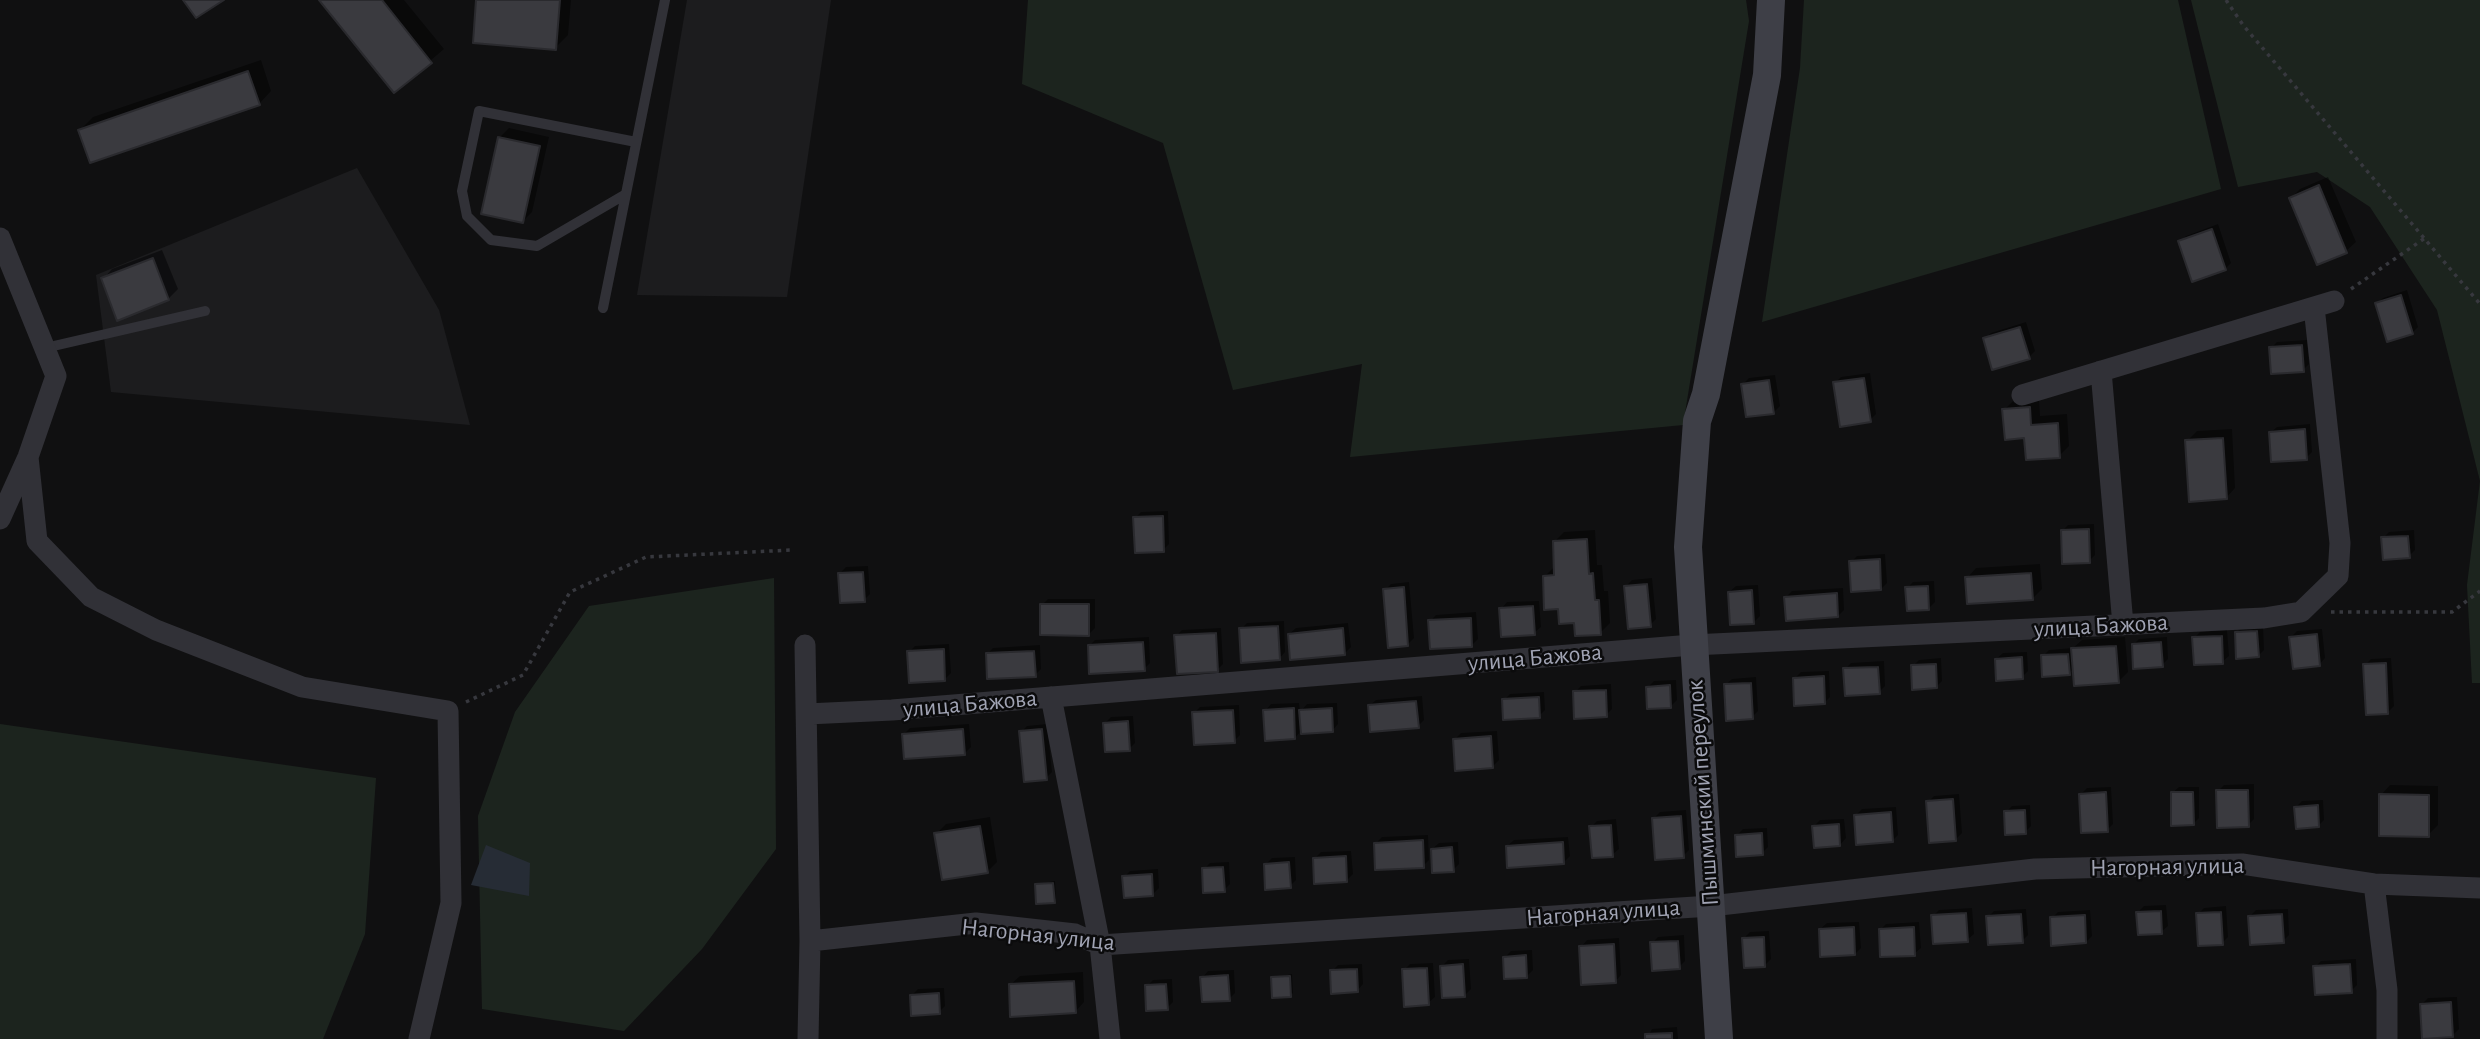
<!DOCTYPE html>
<meta charset="utf-8">
<style>
body{margin:0}
canvas{display:block;background:#101011}
</style>
<canvas width="2480" height="1039"></canvas>
<script>
const c = document.querySelector('canvas').getContext('2d');
c.lineJoin = 'round';
function fill(path, color) { c.fillStyle = color; c.fill(path, 'evenodd'); }
const poly = rows => new Path2D(rows.map(r => 'M' + r).join(''));
function trace(path, color, width, dash) { c.strokeStyle = color; c.lineWidth = width; c.lineCap = dash ? 'butt' : 'round'; c.setLineDash(dash || []); c.stroke(path); }
function label(font, color, halo, rows, align = 'center') {
  c.font = font + ' "Alegreya Sans",sans-serif'; c.lineWidth = 5; c.setLineDash([]); c.textBaseline = 'middle'; c.strokeStyle = halo; c.fillStyle = color; for (const [text, x, y, turn = 0] of rows) {
    c.save(); c.translate(x, y); c.rotate((+turn || 0) * Math.PI / 180); c.textAlign = isNaN(turn) ? turn : align; if (halo) c.strokeText(text, 0, 0); c.fillText(text, 0, 0); c.restore();
  }
}
const built = poly([
 [687,0,831,0,787,297,637,295],
 [357,168,439,310,470,425,111,392,96,275]
]);
const green = poly([
 [1028,0,1746,0,1749,21,1683,425,1350,457,1362,364,1233,390,1163,143,1022,84],
 [1804,0,2178,0,2221,189,1762,322,1800,68],
 [2191,0,2480,0,2480,683,2472,683,2467,585,2480,481,2437,310,2370,207,2317,172,2238,187],
 [774,578,776,849,702,949,624,1031,482,1009,478,816,515,712,589,606],
 [0,724,376,778,365,934,323,1039,0,1039]
]);
const water = poly([
 [486,845,530,863,529,896,471,885]
]);
const shadow = poly([
 [321,0,404,0,444,49,395,91],
 [478,0,571,0,568,35,555,48],
 [261,60,271,91,259,104,80,130,93,117],
 [509,128,549,137,532,212,523,221,499,138],
 [2328,177,2356,242,2346,251,2291,198,2300,189],
 [2218,224,2231,263,2225,269,2180,242,2186,236],
 [162,250,178,289,168,299,118,318,103,279,112,269],
 [2407,290,2418,327,2412,333,2377,304,2383,298],
 [2026,322,2035,351,2029,357,1985,339,1991,333],
 [2307,340,2309,364,2303,370,2271,348,2277,342],
 [1870,373,1876,414,1870,420,1835,383,1841,377],
 [1775,375,1780,406,1774,412,1743,384,1749,378],
 [2039,398,2040,416,2067,414,2069,446,2059,456,2026,436,2004,410,2014,400],
 [2310,424,2312,452,2306,458,2270,433,2277,427],
 [2232,429,2235,488,2226,498,2187,441,2197,431],
 [1168,511,1169,544,1163,550,1135,518,1141,512],
 [2094,524,2095,555,2089,561,2062,531,2068,525],
 [1595,530,1597,565,1602,565,1604,591,1608,591,1610,623,1600,633,1576,622,1560,607,1544,577,1554,567,1554,542,1564,532],
 [2414,530,2415,550,2409,556,2383,538,2389,532],
 [1885,554,1887,583,1881,589,1851,562,1857,556],
 [2040,564,2042,589,2032,599,1967,578,1976,568],
 [868,566,870,594,864,600,840,573,846,567],
 [1652,578,1656,619,1650,625,1626,586,1632,580],
 [1934,581,1935,602,1929,608,1907,588,1913,582],
 [1409,582,1414,638,1408,644,1385,590,1391,584],
 [1758,585,1760,616,1753,623,1729,592,1736,586],
 [1843,588,1844,610,1838,616,1786,597,1792,591],
 [1048,599,1095,599,1095,628,1089,634,1042,605],
 [1539,601,1541,627,1534,633,1501,609,1507,602],
 [1476,612,1478,639,1472,645,1430,621,1436,615],
 [1284,621,1285,652,1279,659,1241,629,1247,623],
 [1348,623,1351,647,1345,653,1289,634,1296,628],
 [2263,625,2264,650,2258,656,2237,632,2243,626],
 [1221,628,1223,664,1217,670,1176,636,1182,630],
 [2322,629,2325,658,2319,665,2291,637,2297,631],
 [2227,630,2229,656,2222,662,2194,638,2200,632],
 [1149,637,1150,663,1144,669,1089,646,1095,640],
 [2125,637,2128,672,2118,682,2074,668,2069,673,2043,656,2049,650,2073,648,2082,640],
 [2167,637,2168,659,2162,665,2133,645,2139,639],
 [949,644,951,673,944,680,909,652,915,646],
 [1040,645,1041,669,1035,675,987,654,993,648],
 [2027,652,2028,671,2022,677,1996,659,2003,653],
 [1941,658,1942,681,1936,687,1913,666,1919,660],
 [2391,658,2394,706,2388,712,2365,665,2371,659],
 [1884,661,1885,686,1879,692,1845,669,1851,663],
 [1829,671,1830,697,1824,703,1795,678,1801,672],
 [1756,677,1758,711,1752,717,1725,685,1732,679],
 [1676,680,1677,700,1671,706,1648,687,1654,681],
 [1611,684,1612,709,1606,715,1575,692,1581,686],
 [1544,692,1545,710,1539,716,1504,700,1510,694],
 [1422,696,1424,720,1418,726,1369,706,1376,700],
 [1299,703,1300,712,1307,704,1337,703,1338,724,1332,731,1300,732,1295,738,1265,711,1271,704],
 [1239,705,1240,735,1234,741,1194,713,1200,707],
 [1133,716,1135,743,1129,749,1105,723,1111,717],
 [969,724,971,747,965,753,904,734,910,728],
 [1047,724,1052,772,1046,778,1021,732,1027,726],
 [1497,731,1499,760,1493,766,1455,739,1461,733],
 [2254,784,2254,819,2248,825,2218,791,2224,785],
 [2390,785,2438,786,2438,825,2428,835,2381,795],
 [2111,787,2113,824,2107,830,2081,794,2087,788],
 [2179,787,2199,787,2199,818,2193,824,2172,793],
 [1959,794,1962,833,1956,839,1928,802,1934,796],
 [2323,800,2324,820,2318,826,2296,807,2302,801],
 [2030,805,2031,826,2025,832,2006,812,2012,806],
 [1896,807,1898,835,1892,841,1856,815,1862,809],
 [1686,810,1689,850,1683,856,1654,818,1660,812],
 [990,817,997,862,987,872,936,834,946,824],
 [1616,819,1619,849,1612,855,1591,827,1597,821],
 [1844,819,1846,838,1840,845,1814,826,1820,820],
 [1767,828,1768,847,1762,853,1737,835,1743,829],
 [1428,835,1429,860,1423,866,1376,843,1382,837],
 [1568,837,1570,856,1563,863,1507,846,1514,840],
 [1458,842,1459,864,1453,870,1432,849,1439,843],
 [1351,851,1353,874,1347,880,1315,858,1321,852],
 [1295,857,1296,880,1290,886,1266,864,1272,858],
 [1229,862,1230,884,1224,890,1204,869,1210,863],
 [1158,869,1159,888,1153,894,1124,877,1130,871],
 [1055,881,1056,898,1054,901,1037,884],
 [2166,905,2168,926,2161,932,2138,912,2144,906],
 [2226,906,2228,937,2222,943,2198,914,2204,908],
 [1972,908,1974,934,1967,940,1933,916,1939,910],
 [2026,909,2028,935,2022,941,1988,917,1994,911],
 [2288,909,2289,935,2283,941,2250,916,2256,910],
 [2090,910,2092,936,2086,942,2052,918,2058,912],
 [1859,922,1861,948,1855,954,1820,929,1827,923],
 [1919,922,1921,948,1914,954,1880,930,1886,924],
 [1769,931,1771,959,1765,965,1744,938,1750,932],
 [1684,935,1685,961,1679,967,1652,943,1658,937],
 [1619,938,1621,975,1615,982,1581,947,1587,940],
 [1532,950,1533,970,1527,976,1504,958,1511,951],
 [1469,959,1471,989,1465,995,1442,966,1448,960],
 [2356,959,2357,985,2351,991,2315,967,2321,961],
 [1433,963,1435,997,1428,1003,1404,970,1410,964],
 [1362,964,1363,984,1357,991,1332,971,1338,965],
 [1234,970,1235,993,1229,999,1202,978,1208,971],
 [1083,972,1084,1002,1075,1012,1010,985,1020,976],
 [1292,974,1293,993,1290,996,1273,978],
 [1172,979,1173,1002,1167,1008,1147,986,1153,980],
 [944,988,945,1006,939,1012,912,995,918,989],
 [2457,997,2459,1029,2453,1035,2422,1004,2428,998],
 [1677,1027,1678,1039,1647,1039,1652,1029]
]);
const building = poly([
 [183,0,224,0,196,18,183,0],
 [319,0,382,0,432,63,394,93,319,0],
 [476,0,560,0,556,50,473,43,476,0],
 [248,71,260,105,90,163,78,130,248,71],
 [498,137,540,146,523,223,481,214,498,137],
 [2319,185,2347,253,2317,265,2289,198,2319,185],
 [2212,229,2226,270,2192,282,2178,241,2212,229],
 [153,258,169,300,117,321,101,278,153,258],
 [2401,295,2413,334,2387,342,2375,303,2401,295],
 [2020,327,2030,359,1992,370,1983,338,2020,327],
 [2302,345,2304,372,2271,374,2269,347,2302,345],
 [1864,378,1871,422,1840,427,1833,382,1864,378],
 [1769,380,1774,414,1746,417,1741,384,1769,380],
 [2030,407,2031,425,2058,423,2060,458,2026,460,2024,438,2005,440,2002,409,2030,407],
 [2305,429,2307,460,2271,462,2269,432,2305,429],
 [2223,438,2227,499,2189,502,2185,440,2223,438],
 [1163,516,1164,552,1135,553,1133,517,1163,516],
 [2089,529,2090,563,2062,564,2061,530,2089,529],
 [2408,536,2410,558,2383,560,2381,537,2408,536],
 [1587,539,1589,574,1593,573,1595,600,1599,600,1601,635,1575,636,1574,623,1559,624,1558,609,1544,610,1543,576,1554,575,1553,541,1587,539],
 [1880,559,1881,590,1851,592,1849,561,1880,559],
 [863,572,865,602,840,603,838,573,863,572],
 [2031,573,2033,600,1967,604,1965,577,2031,573],
 [1647,584,1651,627,1628,629,1624,586,1647,584],
 [1928,586,1929,610,1907,611,1905,587,1928,586],
 [1404,587,1408,646,1388,648,1383,589,1404,587],
 [1752,590,1754,624,1730,625,1728,592,1752,590],
 [1837,593,1838,617,1786,621,1784,597,1837,593],
 [1040,604,1089,604,1089,636,1040,635,1040,604],
 [1533,606,1535,635,1501,637,1499,608,1533,606],
 [1471,618,1472,647,1430,649,1428,620,1471,618],
 [1278,626,1280,660,1241,663,1239,628,1278,626],
 [1343,628,1345,655,1290,660,1288,634,1343,628],
 [2257,631,2259,657,2236,659,2235,632,2257,631],
 [1216,633,1218,672,1177,674,1174,635,1216,633],
 [2317,634,2320,666,2293,669,2289,637,2317,634],
 [2222,636,2223,664,2194,665,2192,637,2222,636],
 [1143,642,1145,671,1089,674,1088,645,1143,642],
 [2161,642,2163,667,2133,669,2132,644,2161,642],
 [2116,646,2119,683,2074,686,2071,648,2116,646],
 [944,649,945,681,909,683,907,651,944,649],
 [1034,651,1036,677,987,679,986,653,1034,651],
 [2068,654,2070,675,2042,677,2041,655,2068,654],
 [2022,657,2023,679,1996,681,1995,659,2022,657],
 [2386,663,2388,714,2366,715,2363,664,2386,663],
 [1936,664,1937,688,1912,690,1911,665,1936,664],
 [1878,667,1880,694,1845,696,1843,668,1878,667],
 [1824,676,1825,704,1794,706,1793,678,1824,676],
 [1751,683,1753,719,1726,721,1724,684,1751,683],
 [1670,685,1671,708,1647,709,1646,687,1670,685],
 [1606,690,1607,717,1574,719,1573,691,1606,690],
 [1539,697,1540,718,1503,720,1502,699,1539,697],
 [1416,701,1419,728,1370,732,1368,705,1416,701],
 [1294,708,1295,739,1265,741,1263,710,1294,708],
 [1332,708,1333,732,1301,734,1299,710,1332,708],
 [1233,710,1235,743,1194,745,1192,712,1233,710],
 [1128,721,1130,751,1105,752,1103,723,1128,721],
 [963,729,965,755,904,759,902,734,963,729],
 [1042,729,1047,780,1024,782,1019,731,1042,729],
 [1491,736,1493,768,1455,771,1453,739,1491,736],
 [2216,790,2248,790,2249,827,2217,828,2216,790],
 [2106,792,2108,832,2081,833,2079,794,2106,792],
 [2171,792,2193,792,2194,825,2171,826,2171,792],
 [2379,794,2429,795,2429,837,2379,836,2379,794],
 [1953,799,1956,841,1929,843,1926,801,1953,799],
 [2318,805,2319,827,2296,829,2294,807,2318,805],
 [2025,810,2026,834,2005,835,2004,811,2025,810],
 [1891,812,1893,842,1856,845,1854,815,1891,812],
 [1681,816,1684,858,1655,860,1652,818,1681,816],
 [1839,824,1840,846,1814,848,1812,826,1839,824],
 [1611,825,1613,857,1592,858,1589,826,1611,825],
 [980,826,988,873,942,880,934,833,980,826],
 [1762,833,1763,855,1736,857,1735,835,1762,833],
 [1423,840,1424,868,1375,870,1374,843,1423,840],
 [1563,842,1564,864,1507,868,1506,846,1563,842],
 [1452,847,1454,872,1432,873,1431,849,1452,847],
 [1346,856,1347,882,1314,884,1313,858,1346,856],
 [1289,862,1291,888,1265,890,1264,864,1289,862],
 [1223,867,1225,892,1203,893,1202,868,1223,867],
 [1152,874,1153,896,1124,898,1122,876,1152,874],
 [1053,883,1055,903,1036,904,1035,884,1053,883],
 [2161,911,2162,934,2138,935,2136,912,2161,911],
 [2221,912,2223,945,2198,946,2196,913,2221,912],
 [1966,913,1968,942,1933,944,1931,915,1966,913],
 [2021,914,2023,943,1988,945,1986,916,2021,914],
 [2282,914,2284,943,2250,945,2248,916,2282,914],
 [2085,915,2086,943,2051,946,2050,917,2085,915],
 [1854,927,1855,955,1820,957,1819,929,1854,927],
 [1914,927,1915,956,1880,957,1879,929,1914,927],
 [1764,937,1765,967,1744,968,1742,938,1764,937],
 [1678,941,1680,969,1652,971,1650,942,1678,941],
 [1614,944,1616,983,1581,985,1579,946,1614,944],
 [1526,955,1527,978,1504,979,1503,957,1526,955],
 [1463,964,1465,997,1442,998,1440,966,1463,964],
 [2350,964,2352,993,2315,995,2313,966,2350,964],
 [1427,968,1429,1005,1404,1007,1402,969,1427,968],
 [1357,969,1358,992,1331,994,1330,970,1357,969],
 [1228,975,1230,1001,1202,1002,1200,977,1228,975],
 [1290,976,1291,997,1272,998,1271,977,1290,976],
 [1074,981,1076,1013,1010,1017,1009,984,1074,981],
 [1166,984,1168,1010,1146,1011,1145,985,1166,984],
 [939,993,940,1014,911,1016,910,995,939,993],
 [2451,1002,2453,1037,2422,1039,2420,1004,2451,1002],
 [1672,1033,1672,1039,1645,1039,1645,1034,1672,1033]
]);
const path = poly([
 [2226,0,2243,25,2480,304],
 [2351,289,2425,238],
 [2331,612,2452,612,2480,591],
 [466,702,523,675,570,592,646,557,792,550]
]);
const lane = poly([
 [626,194,537,246,491,240,467,216,462,191,479,111,636,142],
 [603,308,665,0],
 [45,348,205,311]
]);
const street = poly([
 [0,238,56,376,28,457,0,519],
 [2101,371,2123,625],
 [2022,395,2334,301],
 [28,457,37,541,91,597,156,630,302,687,448,711,451,903,419,1039],
 [805,645,810,941,808,1039],
 [1051,697,1100,945,1110,1039],
 [807,714,892,710,1692,645,2264,618,2301,612,2338,576,2340,543,2314,307],
 [2374,884,2387,990,2387,1039],
 [810,941,976,923,1075,934,1100,945,1711,906,2035,869,2242,864,2374,884,2480,888]
]);
const secondary = poly([
 [1719,1039,1688,547,1697,421,1706,394,1767,75,1771,0]
]);
const streetNames = [
 ["улица Бажова",2101,626,-3],
 ["улица Бажова",1535,658,-5],
 ["улица Бажова",970,704,-5],
 ["Пышминский переулок",1703,793,-94],
 ["Нагорная улица",2167,867,-1],
 ["Нагорная улица",1603,913,-4],
 ["Нагорная улица",1038,935,6]
];
fill(built, '#1c1c1e');
fill(green, '#1c241e');
fill(water, '#262c35');
fill(shadow, '#0007');
fill(building, '#3a3a3f');
trace(building, '#2a2a2e', 2);
trace(path, '#37383e', 3.5, [3.5, 5]);
trace(lane, '#313137', 10);
trace(street, '#313137', 21);
trace(secondary, '#3e3f47', 28);
label('24px', '#a0a3b3', '#0b0b0c', streetNames);
</script>
